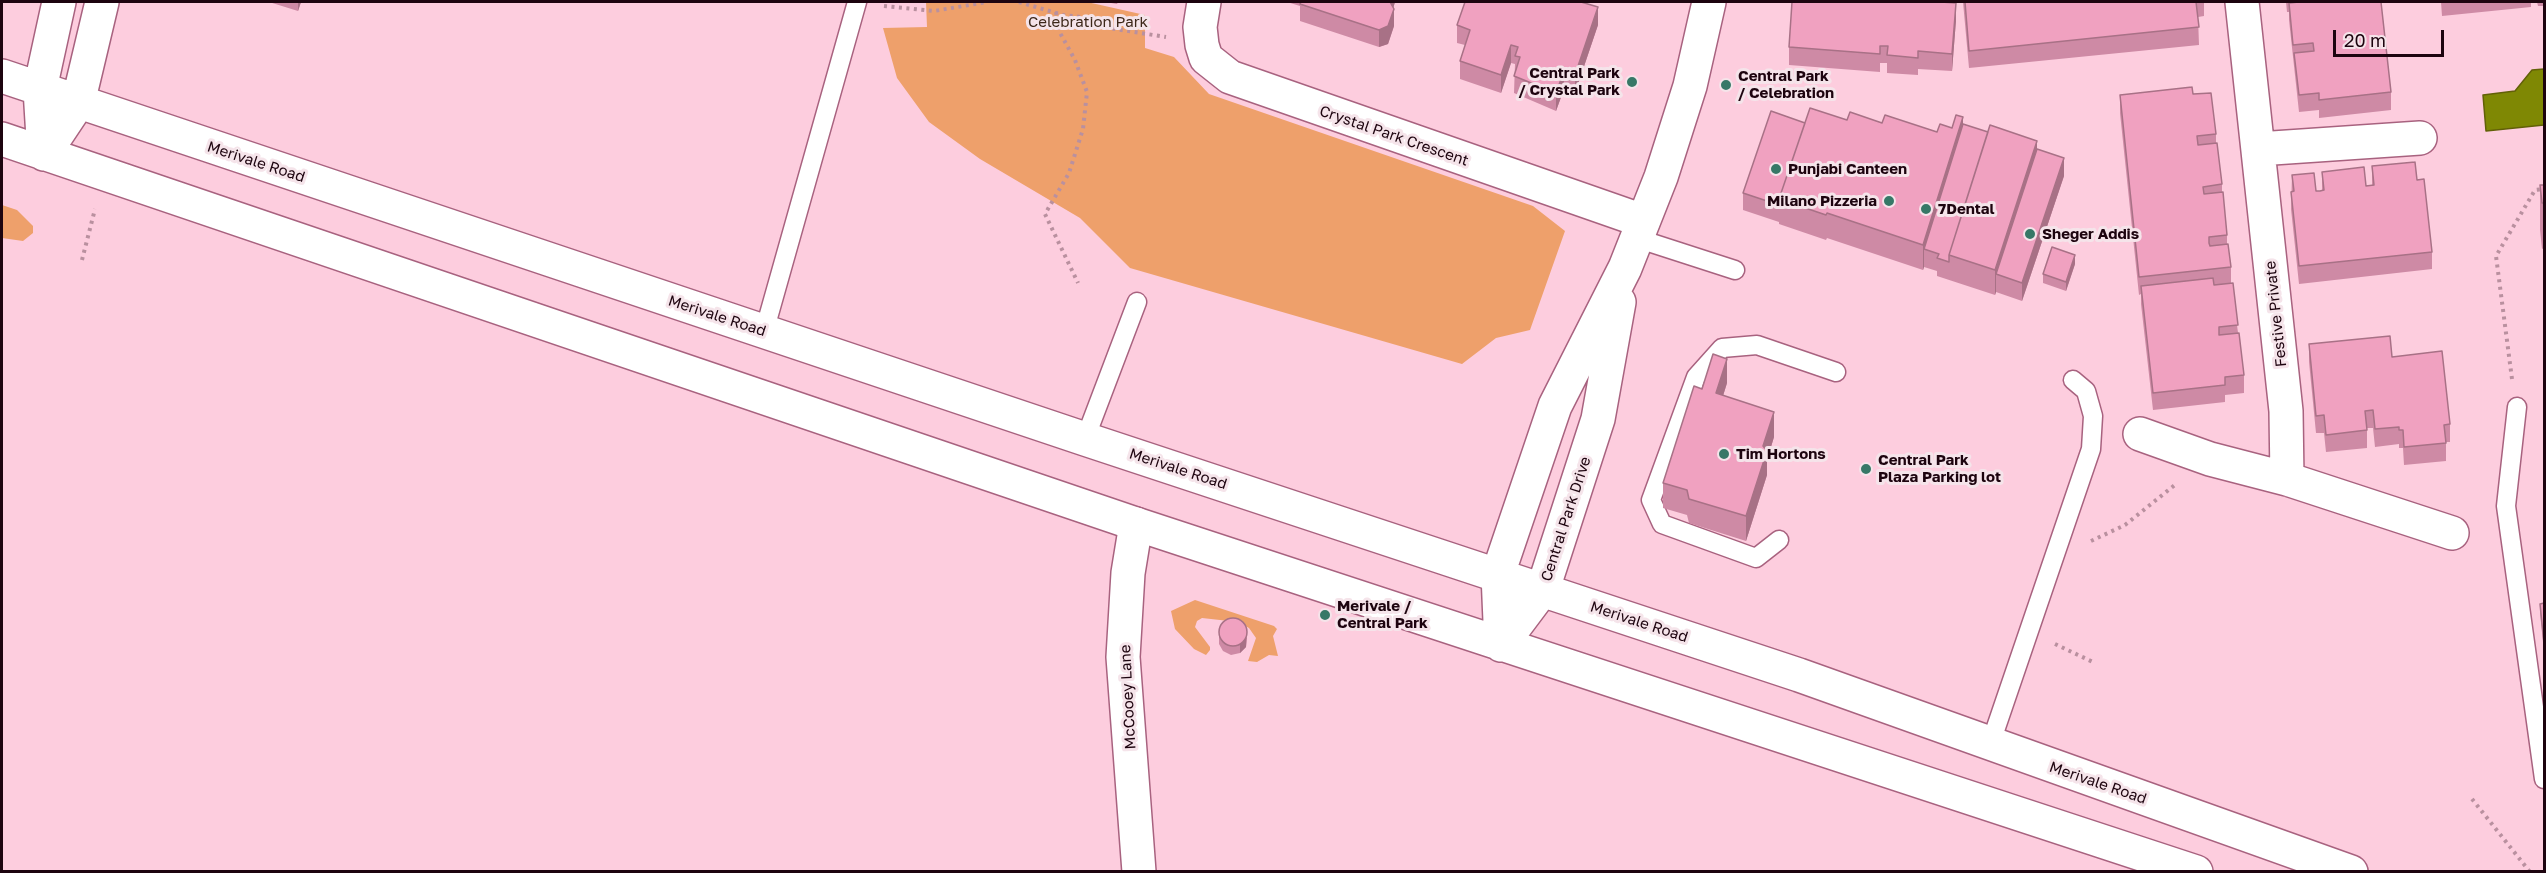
<!DOCTYPE html>
<style>
body{margin:0}
#map{position:relative;width:2546px;height:873px;overflow:hidden;background:#fdcdde;font-family:"Golos Text",sans-serif}
canvas{display:block}
.frame{position:absolute;inset:0;border:3px solid #1d040f;pointer-events:none}
.scale{position:absolute;left:2333px;top:30px;width:111px;height:27px;box-sizing:border-box;border:3px solid #1d040f;border-top:0;padding-left:8px;font-size:18px;line-height:21px;white-space:nowrap;color:#1d040f;-webkit-text-stroke:4px #f5e4ea;paint-order:stroke}
</style>
<div id="map">
<canvas width="2546" height="873"></canvas>
<div class="frame"></div>
<div class="scale">20 m</div>
</div>
<script>
const c = document.querySelector('canvas').getContext('2d');
c.lineJoin = 'round';
function fill(path, color) { c.fillStyle = color; c.fill(path, 'evenodd'); }
const poly = rows => new Path2D(rows.map(r => 'M' + r).join(''));
function trace(path, color, width, dash) { c.strokeStyle = color; c.lineWidth = width; c.lineCap = dash ? 'butt' : 'round'; c.setLineDash(dash || []); c.stroke(path); }
function label(font, color, halo, rows, align = 'center') {
  c.font = font + ' "Golos Text",sans-serif'; c.lineWidth = 6; c.setLineDash([]); c.textBaseline = 'middle'; c.strokeStyle = halo; c.fillStyle = color; for (const [text, x, y, turn = 0] of rows) {
    c.save(); c.translate(x, y); c.rotate((+turn || 0) * Math.PI / 180); c.textAlign = isNaN(turn) ? turn : align; if (halo) c.strokeText(text, 0, 0); c.fillText(text, 0, 0); c.restore();
  }
}
const green = poly([
 [926,2,1087,2,1145,15,1145,48,1174,57,1209,94,1533,206,1565,231,1530,330,1496,338,1462,364,1130,268,1080,218,980,159,929,122,897,78,883,28,927,27],
 [2,205,17,210,33,226,33,233,23,241,2,238],
 [1195,600,1274,626,1277,629,1273,636,1278,656,1269,655,1257,662,1248,661,1256,638,1249,628,1238,622,1202,618,1197,621,1195,627,1210,647,1210,650,1206,655,1194,649,1175,629,1171,611]
]);
const water = poly([
 [2544,69,2544,125,2486,131,2483,95,2515,91,2532,70,2544,69]
]);
const path = poly([
 [1019,2,1063,15,1081,17,1109,28,1166,37],
 [884,6,934,11,987,2],
 [1056,12,1059,31,1075,60,1087,92,1083,129,1069,173,1045,214,1078,283],
 [82,260,95,209],
 [2512,379,2496,256,2535,190,2544,189],
 [2091,541,2125,525,2176,484],
 [2055,644,2095,663],
 [2472,799,2530,872]
]);
const lane = poly([
 [1636,238,1735,270],
 [764,332,857,2],
 [2517,407,2506,506,2544,779],
 [1085,439,1137,302],
 [1779,540,1756,558,1662,524,1651,500,1696,377,1722,348,1757,345,1836,372],
 [1990,745,2091,449,2093,416,2086,391,2073,380]
]);
const street = poly([
 [1204,2,1200,27,1202,45,1206,58,1230,77,1643,221],
 [2242,2,2286,411,2287,479],
 [2258,149,2420,138],
 [2140,434,2210,459,2287,479,2452,533],
 [1136,524,1128,573,1123,657,1139,872]
]);
const secondary = poly([
 [2,76,1085,439,1799,675,2351,872],
 [2,139,1136,524,2196,872],
 [44,154,78,103,102,2],
 [44,154,40,89,59,2],
 [1501,645,1498,574,1555,406,1625,268,1661,177,1690,86,1709,2],
 [1501,645,1543,589,1598,419,1619,302]
]);
const wall = poly([
 [269,2,301,2,298,11],
 [1105,2,1118,2,1117,4],
 [1287,2,1395,2,1393,8,1394,26,1388,44,1379,47,1300,21,1300,6],
 [1963,2,2204,2,2204,16,2198,17,2199,45,1969,68],
 [2286,2,2381,2,2391,92,2391,110,2319,118,2319,110,2299,112,2289,20,2289,12,2287,12],
 [2441,2,2531,2,2531,7,2442,16],
 [2537,2,2544,2,2544,6,2538,6],
 [1956,20,1952,71,1918,69,1918,75,1887,73,1887,63,1880,63,1880,72,1789,65,1789,47],
 [1457,25,1598,25,1575,93,1564,89,1556,111,1514,93,1515,64,1511,63,1501,93,1460,79,1460,61,1465,45,1457,43],
 [2193,94,2216,134,2216,143,2222,184,2222,192,2227,235,2227,244,2231,267,2231,283,2244,375,2244,393,2225,395,2225,402,2153,410,2141,304,2141,294,2139,295,2120,113,2120,95],
 [1847,120,1882,123,1937,132,1963,124,2037,149,2064,176,2022,301,1996,292,1995,295,1937,276,1937,271,1924,267,1923,270,1827,238,1826,240,1779,224,1779,222,1743,210,1743,193,1805,123],
 [2372,166,2417,180,2432,252,2432,269,2299,284,2291,209,2292,175,2316,191,2322,191,2322,172,2366,186,2372,185],
 [2540,185,2544,185,2544,248,2542,249,2540,230],
 [2075,264,2066,291,2043,283,2043,274],
 [2309,344,2392,357,2450,424,2450,442,2446,442,2446,461,2404,465,2403,448,2399,448,2399,444,2375,447,2373,428,2367,428,2367,448,2326,452,2324,433,2316,433,2309,362],
 [1727,383,1723,396,1774,437,1767,460,1767,475,1746,541,1689,523,1687,515,1663,508,1663,483,1702,389],
 [2544,603,2544,652,2540,613,2540,604],
 [1219,634,1247,638,1246,647,1240,653,1231,655,1223,651,1219,644]
]);
const shadedWall = poly([
 [298,2,301,2,298,11],
 [1390,2,1395,2,1390,19],
 [1956,3,1956,20,1952,71,1952,54],
 [1598,7,1598,25,1575,93,1575,75],
 [1394,9,1394,26,1388,44,1379,47,1379,30],
 [1511,45,1511,63,1501,93,1501,75],
 [1564,71,1564,89,1556,111,1556,93],
 [1963,117,1963,142,1924,249,1924,267,1923,270,1923,245],
 [2037,141,2037,166,1996,274,1996,292,1995,295,1995,270],
 [2064,158,2064,176,2022,301,2022,283],
 [2075,255,2075,264,2066,291,2066,282],
 [1727,359,1727,383,1716,418,1716,393],
 [1774,412,1774,437,1767,460,1767,475,1746,541,1746,516,1763,446],
 [1247,629,1246,647,1240,653,1240,644]
]);
const building = poly([
 [1301,2,1390,2,1394,9,1388,26,1379,30,1300,4,1301,2],
 [1465,2,1581,2,1598,7,1575,75,1564,71,1556,93,1514,76,1520,57,1515,56,1518,47,1511,45,1501,75,1460,61,1470,30,1457,25,1465,2],
 [1792,2,1941,2,1956,3,1952,54,1918,51,1918,58,1887,55,1888,46,1880,46,1880,54,1789,47,1792,2],
 [1965,2,2196,2,2199,27,1969,51,1965,2],
 [2299,2,2381,2,2391,92,2319,100,2319,93,2299,95,2294,53,2314,51,2313,43,2293,45,2289,3,2299,2],
 [2192,87,2193,94,2211,93,2216,134,2197,136,2198,145,2217,143,2222,184,2203,187,2204,194,2223,192,2227,235,2209,237,2209,243,2210,246,2228,244,2231,267,2139,277,2120,95,2192,87],
 [1810,108,1847,120,1850,112,1882,123,1885,115,1937,132,1940,124,1952,128,1956,115,1963,117,1923,245,1827,213,1826,215,1779,199,1810,108],
 [1771,111,1805,123,1779,199,1779,205,1743,193,1771,111],
 [1963,124,1988,132,1949,255,1949,262,1937,258,1939,254,1924,249,1963,124],
 [1990,125,2037,141,1995,270,1949,255,1990,125],
 [2037,149,2064,158,2022,283,1996,274,2037,149],
 [2415,162,2417,180,2424,179,2432,252,2299,266,2291,192,2294,191,2292,175,2314,173,2316,191,2320,191,2324,190,2322,172,2364,167,2366,186,2374,185,2372,166,2415,162],
 [2540,185,2544,185,2544,203,2542,203,2540,185],
 [2052,247,2075,255,2066,282,2043,274,2052,247],
 [2213,278,2214,285,2233,283,2238,325,2219,327,2219,335,2239,333,2244,375,2225,377,2225,385,2153,393,2141,286,2213,278],
 [2390,336,2392,357,2442,351,2450,424,2444,425,2446,443,2404,447,2403,430,2399,430,2399,427,2375,429,2373,410,2365,411,2367,430,2326,435,2324,415,2316,416,2309,344,2390,336],
 [1713,354,1727,359,1716,393,1774,412,1763,446,1767,451,1746,516,1689,499,1687,490,1663,483,1694,386,1702,389,1713,354],
 [2544,603,2544,643,2540,604,2544,603],
 '1219 632a14 14 0 1 1 28 0a14 14 0 1 1-28 0Z'
]);
const markers = [
 [1632,82,6,"#377867"],
 [1726,85,6,"#377867"],
 [1776,169,6,"#377867"],
 [1889,201,6,"#377867"],
 [1926,209,6,"#377867"],
 [2030,234,6,"#377867"],
 [1724,454,6,"#377867"],
 [1866,469,6,"#377867"],
 [1325,615,6,"#377867"]
];
const parkNames = [
 ["Celebration Park",1088,22]
];
const poiNames = [
 ["Central Park",1620,73,"right"],
 ["/ Crystal Park",1620,90,"right"],
 ["Central Park",1738,76],
 ["/ Celebration",1738,93],
 ["Punjabi Canteen",1788,169],
 ["Milano Pizzeria",1877,201,"right"],
 ["7Dental",1938,209],
 ["Sheger Addis",2042,234],
 ["Tim Hortons",1736,454],
 ["Central Park",1878,460],
 ["Plaza Parking lot",1878,477],
 ["Merivale /",1337,606],
 ["Central Park",1337,623]
];
const streetNames = [
 ["Crystal Park Crescent",1394,136,19],
 ["Merivale Road",256,162,18],
 ["Festive Private",2276,314,-96],
 ["Merivale Road",717,316,18],
 ["Merivale Road",1178,469,18],
 ["Central Park Drive",1566,519,-72],
 ["Merivale Road",1639,622,18],
 ["McCooey Lane",1128,697,-93],
 ["Merivale Road",2098,783,19]
];
fill(green, '#eea06b');
fill(water, '#7f8804');
trace(water, '#626007', 1.5);
trace(lane, '#a8627f', 21);
trace(street, '#a8627f', 36);
trace(secondary, '#a8627f', 36);
trace(path, '#b9909f', 4, [3, 4.5]);
trace(lane, '#fff', 18);
trace(street, '#fff', 33);
trace(secondary, '#fff', 33);
fill(wall, '#ce8aa5');
fill(shadedWall, '#a87186');
fill(building, '#f0a1c0');
trace(building, '#a87186', 1.5);
for (const [x, y, r, color] of markers) { const dot = new Path2D(); dot.arc(x, y, r, 0, 2 * Math.PI); c.fillStyle = color; c.fill(dot); trace(dot, '#f5e4ea', 2); }
label('15px', '#3c2719', '#f5e4ea', parkNames);
label('bold 15px', '#1d040f', '#f5e4ea', poiNames, 'left');
label('15px', '#1d040f', '#f5e4ea', streetNames);
</script>
